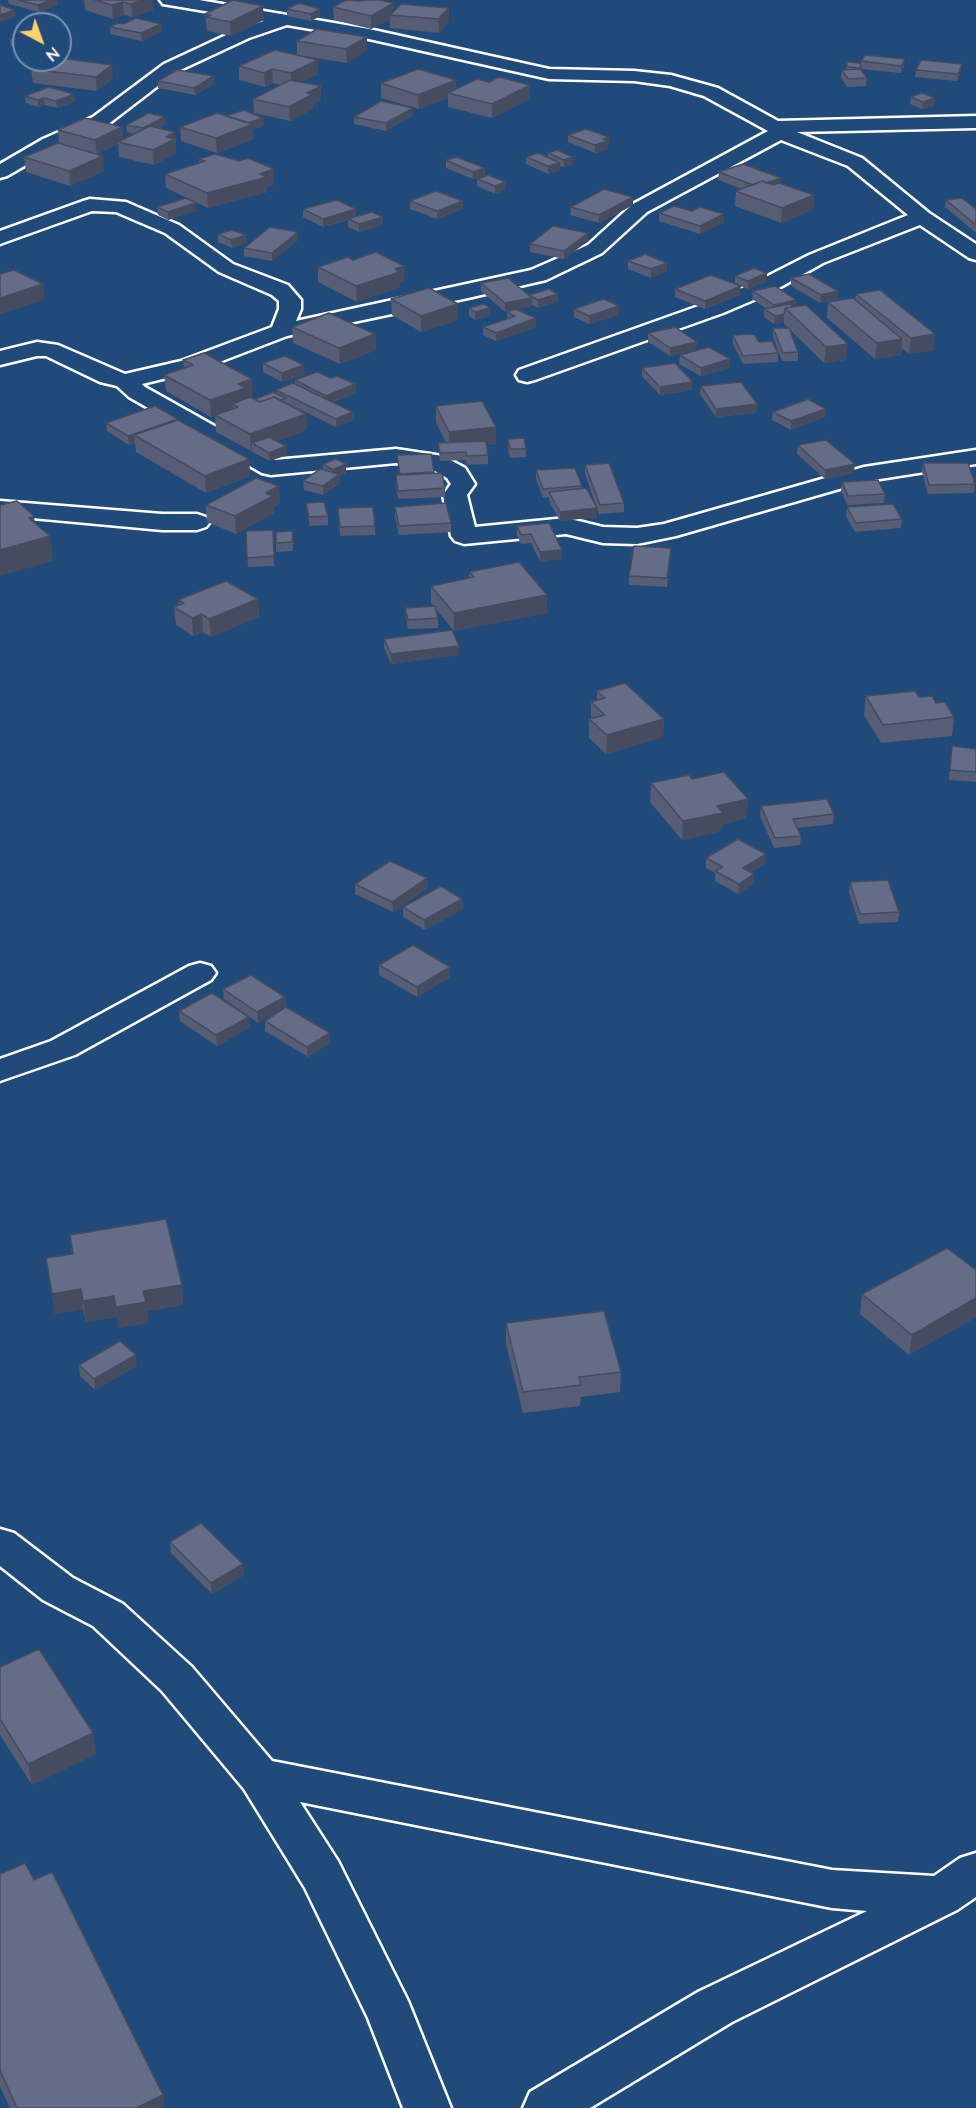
<!DOCTYPE html>
<style>
body{margin:0}
#map{position:relative;width:976px;height:2108px;overflow:hidden;background:#1f4a7a;font-family:"Architects Daughter",sans-serif}
canvas{display:block}
.north{position:absolute;left:12px;top:12px;width:60px;height:60px;box-sizing:border-box;background:#1f4a7a;border:2px solid #7992af;border-radius:50%;rotate:139deg;font-size:16px;font-weight:700;line-height:24px;text-align:center;color:#fff}
.north::after{content:'';display:block;margin:auto;width:21px;height:27px;background:#ffd166;clip-path:polygon(50% 0,100% 100%,50% 72%,0 100%)}
</style>
<div id="map">
<canvas width="976" height="2108"></canvas>
<div class="north">N</div>
</div>
<script>
const c = document.querySelector('canvas').getContext('2d');
c.lineJoin = 'round';
const poly = rows => new Path2D(rows.map(r => 'M' + r).join(''));
function trace(path, color, width, dash) { c.strokeStyle = color; c.lineWidth = width; c.lineCap = dash ? 'butt' : 'round'; c.setLineDash(dash || []); c.stroke(path); }
function fill(path, color) { c.fillStyle = color; c.fill(path, 'evenodd'); }
const minor = poly([
 [160,0,199,0,369,29,549,69,634,71,671,75,718,88,778,121,976,116,976,128,797,132,862,158,929,213,976,244,976,260,969,258,920,225,823,263,770,293,723,313,535,380,527,382,519,380,516,375,519,370,707,303,754,283,809,255,908,215,848,166,781,140,647,212,602,253,546,280,468,298,287,336,196,371,142,384,145,387,275,460,396,449,443,456,465,468,475,484,467,495,475,527,566,518,603,527,637,528,664,524,864,467,976,450,976,464,867,481,676,536,637,544,603,543,566,534,464,544,455,541,451,536,443,495,451,484,447,478,428,467,396,463,271,475,262,473,129,397,117,386,100,382,46,356,37,356,0,365,0,351,37,342,58,345,125,374,181,361,272,327,279,309,279,301,272,295,219,272,165,233,116,212,92,211,0,244,0,231,83,201,90,199,126,202,179,225,233,264,288,285,301,300,301,309,296,321,531,270,588,245,633,204,768,131,704,96,670,86,634,81,549,79,369,39,287,25,249,38,176,72,107,125,57,147,7,176,0,178,0,164,43,139,93,117,164,64,237,30,264,21,169,5,163,4,160,0],
 [0,501,162,514,197,514,206,517,210,522,206,527,197,530,162,530,0,515,0,501],
 [200,963,211,966,216,973,211,980,75,1055,0,1081,0,1059,51,1041,189,966,200,963],
 [0,1529,14,1533,73,1578,123,1604,192,1667,272,1761,832,1870,934,1876,960,1858,976,1853,976,1897,957,1910,732,2022,590,2108,523,2108,530,2092,698,1992,867,1911,832,1908,300,1802,338,1861,408,2001,451,2108,403,2108,368,2018,305,1888,244,1789,162,1691,93,1626,43,1600,0,1566,0,1529]
]);
const wall = poly([
 [8,0,57,0,58,5,39,12,9,4],
 [84,0,152,0,153,10,132,17,124,15,113,19,85,10],
 [333,7,394,10,449,21,439,33,390,28,390,19,371,29,334,20],
 [287,9,320,9,320,16,311,21,287,16],
 [205,14,264,20,231,36,207,31],
 [123,24,161,24,162,31,142,41,110,34,110,27],
 [24,36,24,49,19,50,11,46,10,39],
 [367,37,367,50,347,63,297,55,297,41],
 [905,59,904,67,901,73,861,69,861,70,867,78,866,86,847,87,841,77,842,70,846,69,847,62,861,66,861,61],
 [69,60,113,79,97,91,33,83,31,69],
 [318,60,318,74,301,82,321,101,313,105,313,109,290,121,254,113,253,99,281,85,273,83,265,87,239,80,239,66],
 [916,70,961,71,957,81,915,77],
 [214,76,214,84,195,95,158,88,158,81],
 [489,82,530,85,530,99,492,118,448,107,448,98,419,109,381,98,381,83,456,89],
 [74,94,75,102,57,108,45,105,38,107,26,103,25,96],
 [911,97,935,98,934,106,922,109,910,104],
 [413,108,413,115,386,131,354,124,354,117],
 [166,124,158,128,175,132,176,153,154,165,119,157,118,144,97,154,104,171,70,186,26,172,24,157,59,143,58,130,122,127,123,139,134,134,127,132,126,125],
 [264,126,253,129,254,139,217,153,181,141,180,127],
 [568,135,609,145,608,145,608,149,595,153,568,142],
 [557,150,573,165,564,167,560,166,560,170,548,174,526,164,526,157,548,157,548,153],
 [199,159,239,161,274,169,274,184,267,187,267,192,208,208,166,188,165,174,199,163],
 [446,160,485,176,473,179,446,168],
 [719,172,781,183,814,195,813,210,781,223,735,206,736,191,742,189,718,180],
 [477,179,506,182,506,190,495,194,477,186],
 [946,200,976,209,976,233,945,207],
 [410,201,463,209,437,219,410,209],
 [196,203,196,211,168,220,158,215,157,207],
 [633,205,599,223,570,215,571,207],
 [303,209,356,217,383,217,383,225,359,232,348,227,348,220,323,227,303,217],
 [692,211,724,214,724,222,700,234,659,221,659,213],
 [588,233,588,241,564,259,530,252,530,244],
 [218,234,246,243,232,248,218,242],
 [298,240,272,261,244,256,244,248],
 [628,261,667,271,651,278,628,269],
 [318,267,405,282,400,283,400,287,357,302,318,282],
 [767,273,767,281,748,289,735,284,735,276],
 [791,278,838,299,820,303,791,286],
 [481,283,529,296,558,302,538,308,532,305,532,306,516,309,536,318,536,327,496,341,483,335,483,327,507,319,507,312,511,310,505,312,481,291],
 [675,289,740,295,705,309,675,297],
 [753,291,795,306,846,360,824,363,790,330,798,352,798,361,782,361,773,337,773,328,788,328,784,324,784,322,774,324,764,317,764,309,767,309,752,299],
 [856,294,934,350,909,354,902,348,901,355,875,359,827,318,828,302,855,300],
 [391,299,458,304,458,320,421,332,392,315],
 [619,306,619,315,589,324,574,317,574,309],
 [469,308,490,316,475,320,469,316],
 [292,327,375,334,376,350,340,364,293,343],
 [648,333,696,350,670,356,648,342],
 [733,335,759,342,778,353,778,362,743,364,733,344],
 [680,355,730,368,701,376,679,364],
 [183,360,253,396,246,398,255,399,276,393,276,390,295,384,295,380,356,393,333,402,353,412,354,420,336,427,287,403,306,414,307,430,277,441,287,455,270,461,252,452,252,451,251,451,216,432,215,416,211,417,166,391,164,375,184,368],
 [263,363,305,374,282,382,263,372],
 [642,368,692,390,660,395,642,376],
 [701,386,757,404,756,413,716,417,700,394],
 [436,406,496,427,496,444,486,445,488,455,488,464,467,465,466,460,440,461,438,443,446,443,436,422],
 [826,409,825,417,791,430,772,420,773,412],
 [106,423,249,459,250,476,206,493,136,452,135,443,129,445,107,431],
 [508,439,526,449,526,457,510,458,508,448],
 [798,445,854,473,825,479,797,454],
 [431,454,434,474,445,488,445,497,398,499,396,484,396,475,399,475,397,455],
 [923,463,975,484,974,493,928,494,922,472],
 [323,464,346,473,339,476,340,483,323,495,304,490,303,481,323,470],
 [585,465,624,503,624,512,599,514,585,474],
 [536,470,582,486,582,489,597,517,560,521,549,501,549,497,543,498,536,479],
 [842,482,885,494,884,503,847,505,841,491],
 [280,503,274,507,274,513,236,534,207,522,206,505],
 [306,503,328,516,328,525,310,526,307,512],
 [395,507,451,523,451,532,399,535,395,516],
 [847,507,902,519,901,528,855,532,846,516],
 [338,508,375,526,375,535,340,536],
 [517,526,562,550,562,559,540,561,531,543,521,544,517,535],
 [273,530,274,566,248,567,246,531],
 [293,531,293,551,276,552,276,532],
 [670,557,667,587,629,585,629,576],
 [469,572,547,595,547,613,454,631,435,608,438,618,438,628,408,629,406,617,405,608,434,606,431,603,431,586,469,578],
 [258,599,259,617,211,637,203,632,193,636,176,625,174,607,179,606,178,600],
 [384,639,459,646,459,655,391,664,384,648],
 [597,691,664,719,663,737,606,754,589,738,589,719,591,719,591,702,597,700],
 [866,696,919,697,936,703,954,717,952,736,881,743,864,715],
 [952,746,976,749,976,782,949,780],
 [692,779,746,818,723,824,722,831,682,840,650,802,651,783],
 [761,806,834,814,833,824,797,828,801,836,800,845,774,848,760,816],
 [706,858,765,864,751,872,754,884,738,894,715,881,715,873,706,868],
 [427,878,428,888,393,912,355,894,355,884],
 [850,882,899,912,898,922,859,924,849,892],
 [462,899,463,909,425,930,403,917,403,907],
 [379,965,450,967,450,977,417,997,379,975],
 [223,989,285,997,286,1008,258,1023,224,999],
 [179,1011,250,1027,217,1046,180,1021],
 [265,1021,330,1033,330,1043,308,1057,265,1031],
 [70,1235,182,1285,183,1305,147,1311,148,1323,118,1328,117,1317,86,1322,83,1309,55,1314,46,1258,72,1254],
 [976,1270,976,1317,909,1355,860,1314,862,1294],
 [506,1323,621,1372,620,1392,581,1397,580,1406,523,1413,506,1344],
 [79,1365,137,1366,95,1390,80,1376],
 [170,1542,244,1575,212,1594,171,1553],
 [0,1667,96,1754,32,1785,0,1735],
 [0,1874,34,1880,163,2095,164,2108,10,2108,0,2087]
]);
const shadedWall = poly([
 [52,0,57,0,58,5,39,12,38,5],
 [139,0,152,0,153,10,132,17,131,4],
 [123,2,124,15,113,19,112,5],
 [394,3,394,15,390,15,390,19,371,29,371,16],
 [263,6,264,20,231,36,230,22],
 [449,8,449,21,439,33,438,19],
 [320,9,320,16,311,21,311,14],
 [15,10,16,17,0,22,0,15],
 [161,24,162,31,142,41,141,33],
 [367,37,367,50,347,63,346,49],
 [24,41,24,49,19,50,18,43],
 [905,59,904,67,901,73,901,66],
 [318,60,318,74,291,87,291,73],
 [962,64,961,71,957,81,958,74],
 [112,65,113,79,97,91,96,77],
 [272,69,273,83,265,87,264,73],
 [214,76,214,84,195,95,194,88],
 [456,80,456,94,448,93,448,98,419,109,418,95],
 [530,85,530,99,492,118,492,104],
 [321,86,321,101,313,105,313,109,290,121,289,107,307,93],
 [74,94,75,102,57,108,56,101],
 [44,98,45,105,38,107,38,100],
 [935,98,934,106,922,109,923,102],
 [413,108,413,115,386,131,386,123],
 [165,117,166,124,143,136,143,128],
 [263,118,264,126,253,129,254,139,217,153,216,138,245,124],
 [122,127,124,142,118,142,118,144,97,154,95,140],
 [175,132,176,153,154,165,153,150,166,137],
 [609,137,609,145,608,145,608,149,595,153,595,145,603,139],
 [103,156,104,171,70,186,69,171],
 [573,157,573,165,564,167,564,160],
 [560,163,560,170,548,174,548,166],
 [485,168,485,176,473,179,473,172],
 [274,169,274,184,267,187,267,192,208,208,207,193],
 [781,178,780,185,757,186],
 [506,182,506,190,495,194,495,186],
 [814,195,813,210,781,223,782,208],
 [633,197,633,205,599,223,599,215],
 [463,201,463,209,437,219,437,211],
 [196,203,196,211,168,220,168,212],
 [356,209,356,217,323,227,323,219],
 [724,214,724,222,700,234,700,226],
 [383,217,383,225,359,232,359,224],
 [298,232,298,240,272,261,272,253],
 [588,233,588,241,564,259,564,251],
 [246,235,246,243,232,248,231,240],
 [667,263,667,271,651,278,651,269],
 [404,266,405,282,400,283,400,287,357,302,356,286,395,269],
 [767,273,767,281,748,289,748,281],
 [43,284,44,300,0,314,0,298],
 [741,286,740,295,705,309,705,301],
 [838,291,838,299,820,303,821,295],
 [558,294,558,302,538,308,538,300],
 [532,298,532,306,505,312,505,303],
 [796,300,795,308,785,308,773,313,774,305],
 [458,304,458,320,421,332,421,316],
 [619,306,619,315,589,324,589,316],
 [490,308,490,316,475,320,475,312],
 [784,314,784,322,774,324,775,316],
 [536,318,536,327,496,341,496,333],
 [375,334,376,350,340,364,339,348],
 [935,334,934,350,909,354,911,338],
 [902,339,901,355,875,359,877,343],
 [697,342,696,350,670,356,670,348],
 [848,344,846,360,824,363,826,347],
 [730,359,730,368,701,376,701,368],
 [304,365,305,374,282,382,282,373],
 [252,379,253,396,246,398,238,407,232,404,233,410,211,417,210,400,238,384],
 [693,382,692,390,660,395,660,387],
 [355,384,356,393,326,404,326,396],
 [757,404,756,413,716,417,716,409],
 [826,409,825,417,791,430,791,421],
 [353,412,354,420,336,427,336,419],
 [306,414,307,430,260,448,252,443,252,451,251,451,250,434],
 [178,419,134,435,135,443,129,445,128,436],
 [496,427,496,444,449,449,449,432],
 [286,446,287,455,270,461,269,453],
 [249,459,250,476,206,493,205,476],
 [346,464,346,473,339,476,340,483,323,495,323,486,333,478,333,470],
 [855,464,854,473,825,479,825,470],
 [279,486,280,503,274,507,274,513,236,534,235,516,266,493],
 [597,508,597,517,560,521,560,512],
 [34,516,37,540,50,536,53,561,0,576,0,550,29,518],
 [562,550,562,559,540,561,540,552],
 [547,595,547,613,454,631,454,613],
 [258,599,259,617,211,637,209,619],
 [202,614,203,632,193,636,192,618],
 [459,646,459,655,391,664,391,654],
 [664,719,663,737,606,754,607,735],
 [748,799,746,818,723,824,722,831,682,840,683,821,717,806],
 [766,854,765,864,742,878,743,868],
 [754,874,754,884,738,894,739,884],
 [427,878,428,888,393,912,392,902],
 [462,899,463,909,425,930,424,920],
 [450,967,450,977,417,997,417,987],
 [285,997,286,1008,258,1023,257,1012],
 [249,1017,250,1027,217,1046,216,1035],
 [330,1033,330,1043,308,1057,307,1047],
 [182,1285,183,1305,147,1311,148,1323,118,1328,116,1307,143,1291],
 [81,1289,83,1309,55,1314,52,1294],
 [114,1296,117,1317,86,1322,83,1301],
 [976,1298,976,1317,909,1355,912,1335],
 [136,1355,137,1366,95,1390,94,1379],
 [243,1564,244,1575,212,1594,211,1583],
 [93,1733,96,1754,32,1785,28,1764],
 [163,2095,164,2108,136,2108]
]);
const building = poly([
 [18,0,52,0,38,5,18,0],
 [95,0,143,0,131,4,123,2,112,5,95,0],
 [233,0,263,6,230,22,206,17,211,15,205,14,233,0],
 [346,0,362,1,364,0,379,0,394,3,371,16,333,7,346,0],
 [299,3,320,9,311,14,287,9,299,3],
 [401,4,449,8,438,19,390,15,401,4],
 [0,5,15,10,0,15,0,5],
 [136,18,161,24,141,33,110,27,118,23,123,24,136,18],
 [317,29,367,37,346,49,297,41,317,29],
 [24,36,24,41,18,43,10,39,24,36],
 [275,50,318,60,291,73,272,69,264,73,239,66,275,50],
 [865,55,905,59,901,66,861,61,865,55],
 [60,57,69,58,67,59,112,65,96,77,31,69,44,60,60,60,60,57],
 [921,60,962,64,958,74,916,70,921,60],
 [847,62,860,63,861,68,847,67,847,62],
 [418,69,456,80,418,95,381,83,418,69],
 [860,69,867,78,848,79,842,70,860,69],
 [177,70,214,76,194,88,158,81,177,70],
 [499,77,530,85,492,104,448,93,477,79,489,82,499,77],
 [290,80,321,86,307,93,313,94,289,107,253,99,290,80],
 [49,87,74,94,56,101,44,98,38,100,25,96,49,87],
 [922,93,935,98,923,102,911,97,922,93],
 [381,101,413,108,386,123,354,117,381,101],
 [244,110,263,118,248,123,226,116,244,110],
 [149,113,165,117,143,128,126,125,149,113],
 [217,113,253,124,216,138,180,127,217,113],
 [85,118,122,127,95,140,58,130,85,118],
 [150,126,175,132,166,137,175,139,153,150,118,142,150,126],
 [586,129,609,137,603,139,608,141,595,145,568,135,586,129],
 [58,143,103,156,69,171,24,157,58,143],
 [557,150,573,157,564,160,548,153,557,150],
 [538,153,560,163,548,166,526,157,538,153],
 [215,154,239,161,248,158,274,169,260,174,267,177,207,193,165,174,205,161,199,159,215,154],
 [457,157,485,168,473,172,446,160,457,157],
 [743,164,781,178,766,183,762,181,753,185,719,172,743,164],
 [488,175,506,182,495,186,477,179,488,175],
 [762,181,773,185,779,183,814,195,782,208,736,191,762,181],
 [604,189,633,197,599,215,571,207,604,189],
 [436,191,463,201,437,211,410,201,436,191],
 [186,198,196,203,168,212,157,207,186,198],
 [962,198,976,209,976,225,946,200,962,198],
 [337,200,356,209,323,219,303,209,337,200],
 [674,206,692,211,700,207,724,214,700,226,659,213,674,206],
 [372,212,383,217,359,224,348,219,372,212],
 [553,226,588,233,564,251,530,244,553,226],
 [270,227,298,232,272,253,244,248,270,227],
 [232,230,246,235,231,240,218,234,232,230],
 [376,252,404,266,395,269,400,272,356,286,318,267,348,257,353,260,376,252],
 [645,254,667,263,651,269,628,261,645,254],
 [754,268,767,273,748,281,735,276,754,268],
 [14,270,43,284,0,298,0,274,14,270],
 [809,274,838,291,821,295,791,278,809,274],
 [711,275,741,286,705,301,675,289,711,275],
 [508,278,532,298,505,303,481,283,508,278],
 [775,286,796,300,774,305,753,291,775,286],
 [429,288,458,304,421,316,391,299,429,288],
 [549,289,558,294,538,300,529,295,549,289],
 [880,290,935,334,911,338,856,294,880,290],
 [853,298,902,339,877,343,828,302,853,298],
 [604,299,619,306,589,316,574,309,604,299],
 [484,304,490,308,475,312,469,308,484,304],
 [790,304,793,307,785,308,784,314,775,316,764,309,790,304],
 [806,305,848,344,826,347,785,308,806,305],
 [515,309,536,318,496,333,483,327,515,316,507,312,515,309],
 [329,313,375,334,339,348,292,327,329,313],
 [675,327,697,342,670,348,648,333,675,327],
 [773,328,789,328,798,352,783,353,773,328],
 [754,334,759,342,772,341,778,353,743,356,733,335,754,334],
 [709,347,730,359,701,368,680,355,709,347],
 [204,353,252,379,238,384,246,388,210,400,164,375,193,365,183,360,204,353],
 [285,356,304,365,282,373,263,363,285,356],
 [675,363,693,382,660,387,642,368,675,363],
 [317,372,331,378,337,376,355,384,326,396,295,380,317,372],
 [741,382,757,404,716,409,701,386,741,382],
 [293,383,353,412,336,419,276,390,293,383],
 [273,392,286,398,281,400,274,397,260,402,255,399,273,392],
 [250,397,260,402,274,397,306,414,250,434,215,415,238,407,232,404,250,397],
 [808,399,826,409,791,421,773,412,808,399],
 [482,401,496,427,449,432,436,406,482,401],
 [155,406,178,419,128,436,106,423,155,406],
 [178,420,249,459,205,476,134,435,178,420],
 [269,437,286,446,269,453,252,443,269,437],
 [524,438,526,449,510,449,508,439,524,438],
 [826,440,855,464,825,470,798,445,826,440],
 [486,441,488,455,467,456,466,452,440,453,438,443,486,441],
 [431,454,434,472,400,474,397,455,431,454],
 [336,459,346,464,333,470,323,464,336,459],
 [609,463,624,503,600,505,585,465,609,463],
 [923,463,968,463,975,484,929,485,923,463],
 [575,468,582,486,543,489,536,470,575,468],
 [320,469,339,474,323,486,303,481,320,469],
 [442,473,445,488,398,491,396,475,442,473],
 [256,478,279,486,266,493,273,496,235,516,206,505,256,478],
 [878,480,885,494,848,496,842,482,878,480],
 [586,488,597,508,560,512,549,492,586,488],
 [17,501,34,516,29,518,50,536,0,550,0,505,17,501],
 [324,502,328,516,309,517,306,503,324,502],
 [446,503,451,523,399,526,395,507,446,503],
 [893,504,902,519,856,523,847,507,893,504],
 [373,507,375,526,340,527,338,508,373,507],
 [549,523,562,550,540,552,531,534,521,535,517,526,549,523],
 [273,530,274,556,247,558,246,531,273,530],
 [293,531,292,542,276,543,276,532,293,531],
 [634,546,671,548,667,578,629,576,634,546],
 [519,562,547,595,454,613,431,586,474,577,469,572,519,562],
 [226,581,258,599,209,619,202,614,192,618,174,607,184,603,178,600,226,581],
 [435,606,438,618,408,620,405,608,435,606],
 [452,630,459,646,391,654,384,639,452,630],
 [625,683,664,719,607,735,589,719,605,715,591,702,605,698,597,691,625,683],
 [915,691,919,697,932,696,936,703,945,702,954,717,883,725,866,696,915,691],
 [952,746,976,749,976,772,950,770,952,746],
 [724,772,748,799,717,806,723,813,683,821,651,783,689,775,692,779,724,772],
 [827,799,834,814,793,819,801,836,775,838,761,806,827,799],
 [738,839,766,854,743,868,754,874,739,884,715,871,723,867,706,858,738,839],
 [390,861,427,878,392,902,355,884,390,861],
 [888,880,899,912,860,914,850,882,888,880],
 [441,886,462,899,424,920,403,907,441,886],
 [413,945,450,967,417,987,379,965,413,945],
 [251,975,285,997,257,1012,223,989,251,975],
 [212,993,249,1017,216,1035,179,1011,212,993],
 [286,1007,330,1033,307,1047,265,1021,286,1007],
 [166,1219,182,1285,143,1291,146,1302,116,1307,114,1296,83,1301,81,1289,52,1294,46,1258,73,1254,70,1235,166,1219],
 [947,1248,976,1270,976,1298,912,1335,862,1294,947,1248],
 [604,1311,621,1372,579,1377,581,1385,523,1392,506,1323,604,1311],
 [120,1341,136,1355,94,1379,79,1365,120,1341],
 [201,1523,243,1564,211,1583,170,1542,201,1523],
 [39,1649,93,1733,28,1764,0,1719,0,1667,39,1649],
 [25,1863,34,1880,52,1872,163,2095,136,2108,17,2108,0,2070,0,1874,25,1863]
]);
trace(minor, '#fff', 5);
fill(minor, '#1f4a7a');
fill(wall, '#565d75');
fill(shadedWall, '#464c5f');
fill(building, '#646c88');
trace(building, '#464c5f', 1.5);
</script>
